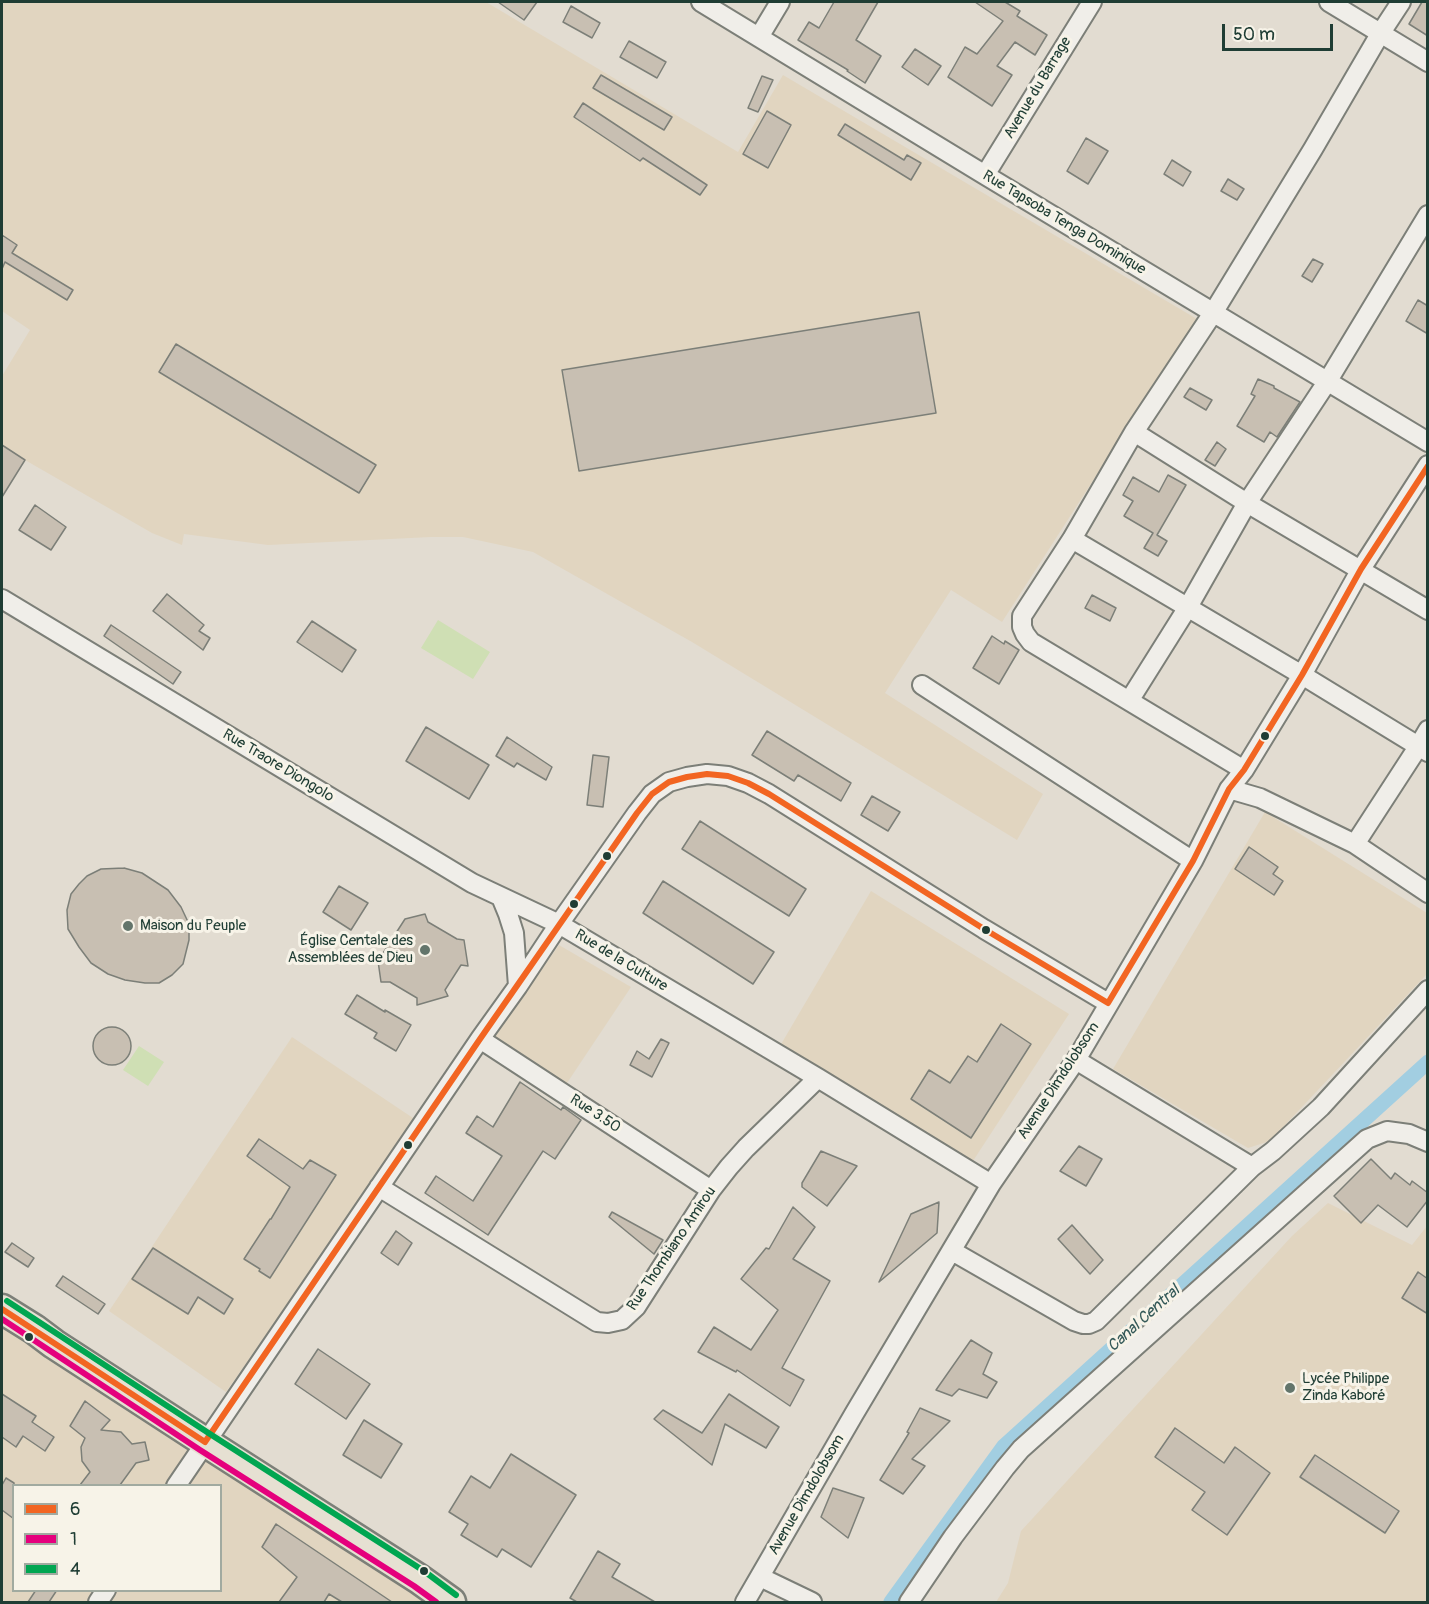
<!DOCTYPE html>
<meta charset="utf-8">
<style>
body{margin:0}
#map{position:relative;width:1429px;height:1604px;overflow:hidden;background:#e2dcd1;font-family:Pangolin,sans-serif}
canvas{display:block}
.frame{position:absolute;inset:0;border:3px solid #1f3d34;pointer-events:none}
.legend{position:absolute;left:12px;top:1484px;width:210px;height:108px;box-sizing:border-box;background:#f7f3e8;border:2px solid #a1aaa0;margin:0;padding:8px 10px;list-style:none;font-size:18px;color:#1f3d34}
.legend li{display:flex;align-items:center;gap:12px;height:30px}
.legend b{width:30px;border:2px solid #a1aaa0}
.scale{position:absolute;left:1222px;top:24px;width:111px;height:27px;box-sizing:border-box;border:3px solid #1f3d34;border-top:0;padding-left:8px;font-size:18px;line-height:21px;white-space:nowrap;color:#1f3d34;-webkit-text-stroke:4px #f7f3e8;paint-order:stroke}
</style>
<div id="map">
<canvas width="1429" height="1604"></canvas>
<div class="frame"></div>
<ul class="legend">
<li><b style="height:8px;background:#f26522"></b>6</li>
<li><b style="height:8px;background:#e5007d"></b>1</li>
<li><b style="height:8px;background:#00a651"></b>4</li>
</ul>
<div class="scale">50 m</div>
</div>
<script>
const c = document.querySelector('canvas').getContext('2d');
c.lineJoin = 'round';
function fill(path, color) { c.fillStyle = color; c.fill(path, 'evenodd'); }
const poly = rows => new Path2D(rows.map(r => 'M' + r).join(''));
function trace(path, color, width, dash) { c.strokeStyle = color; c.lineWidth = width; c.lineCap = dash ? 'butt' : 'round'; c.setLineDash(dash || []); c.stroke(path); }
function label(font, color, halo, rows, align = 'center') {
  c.font = font + ' Pangolin,sans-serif'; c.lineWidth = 6; c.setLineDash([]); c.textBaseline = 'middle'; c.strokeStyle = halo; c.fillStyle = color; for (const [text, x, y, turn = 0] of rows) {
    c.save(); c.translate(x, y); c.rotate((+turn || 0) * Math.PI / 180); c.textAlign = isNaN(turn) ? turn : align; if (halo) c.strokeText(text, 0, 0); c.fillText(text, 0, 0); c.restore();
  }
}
const built = poly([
 [2,2,486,2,738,152,783,75,1197,319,1002,622,951,590,885,693,1043,794,1017,840,692,642,533,552,463,537,431,537,268,545,184,534,182,545,152,533,25,460,2,445,2,376,30,330,2,311],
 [1265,812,1427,913,1427,974,1270,1141,1248,1148,1113,1069],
 [871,891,1069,1014,971,1164,780,1046],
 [559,945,631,987,565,1086,493,1039],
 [292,1037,416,1120,226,1392,109,1311],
 [1328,1203,1412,1245,1427,1226,1427,1602,996,1602,1008,1583,1021,1531,1292,1236],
 [2,1310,452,1602,2,1602],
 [14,1486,220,1486,220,1590,14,1590]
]);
const green = poly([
 [438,620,490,652,473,679,421,648],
 [139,1046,164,1062,148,1086,123,1070]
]);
const canal = poly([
 [891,1602,1004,1446,1428,1062]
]);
const building = poly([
 [498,2,537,2,524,20,498,2],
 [834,2,878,2,856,40,881,56,865,83,847,71,848,70,798,40,809,22,819,28,834,2],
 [975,2,1005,2,1020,11,1017,16,1047,35,1035,55,1015,42,997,66,1012,75,992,106,948,77,965,47,977,54,1003,21,975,2],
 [1422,2,1428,2,1428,36,1409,24,1422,2],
 [571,6,600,23,592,38,563,22,571,6],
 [629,41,666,62,657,78,620,57,629,41],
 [915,49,941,66,928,85,902,67,915,49],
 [601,75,672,117,664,130,593,88,601,75],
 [762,76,773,80,758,112,748,108,762,76],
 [583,103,707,185,700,195,643,158,640,161,574,117,583,103],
 [767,111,791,125,768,168,743,154,767,111],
 [845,124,904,160,907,155,921,163,911,180,838,135,845,124],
 [1086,138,1108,151,1088,184,1067,171,1086,138],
 [1172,160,1191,172,1183,186,1164,174,1172,160],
 [1228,179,1244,189,1237,200,1221,191,1228,179],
 [2,235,17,245,12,253,73,290,67,300,5,262,2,269,2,235],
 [1313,259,1323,264,1312,282,1302,276,1313,259],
 [1418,300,1428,306,1428,334,1406,321,1418,300],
 [919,312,936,413,579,471,562,370,919,312],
 [176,344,376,465,359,493,159,372,176,344],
 [1258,379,1274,386,1274,388,1300,402,1277,437,1270,432,1264,442,1237,426,1255,396,1251,394,1258,379],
 [1190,388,1212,400,1206,410,1184,397,1190,388],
 [1217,442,1226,449,1215,466,1205,460,1217,442],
 [2,445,25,460,2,497,2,445],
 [1168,475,1186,485,1157,535,1167,541,1158,556,1144,548,1153,533,1124,516,1133,501,1123,495,1133,477,1159,492,1168,475],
 [35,505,66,527,51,550,19,530,35,505],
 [167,594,204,625,199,631,210,638,203,650,153,611,167,594],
 [1092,595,1116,608,1110,621,1085,608,1092,595],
 [312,621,356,650,342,672,297,642,312,621],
 [111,625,181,672,173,684,104,636,111,625],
 [992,636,1004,644,1005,641,1019,650,999,684,973,668,992,636],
 [426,727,489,765,469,799,406,761,426,727],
 [767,731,851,783,841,801,798,775,794,781,752,755,767,731],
 [507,737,552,767,546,780,517,763,514,767,496,756,507,737],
 [593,755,609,757,603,807,587,805,593,755],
 [872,796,900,812,888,831,861,815,872,796],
 [700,821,806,889,789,916,682,849,700,821],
 [1249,847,1278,867,1273,874,1283,881,1274,895,1235,869,1249,847],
 [124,868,142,873,168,890,181,907,189,924,189,940,183,964,172,975,159,983,145,983,125,980,108,974,91,963,79,947,68,929,67,910,71,894,79,884,87,876,101,869,124,868],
 [663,881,774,952,753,984,643,913,663,881],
 [339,886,368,903,351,930,323,912,339,886],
 [425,914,428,922,457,939,464,940,468,966,461,965,445,990,448,996,417,1005,417,998,390,982,381,982,378,961,405,919,425,914],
 [357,995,385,1012,385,1010,411,1025,396,1051,374,1038,377,1033,345,1014,357,995],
 [1001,1024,1031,1044,971,1138,911,1099,929,1070,950,1083,968,1056,977,1062,1001,1024],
 '93 1046a19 19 0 1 1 38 0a19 19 0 1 1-38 0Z',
 [661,1039,669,1043,652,1077,630,1065,637,1051,649,1059,661,1039],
 [520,1082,561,1110,563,1107,581,1120,555,1159,543,1151,488,1235,425,1193,436,1176,473,1201,502,1156,466,1133,477,1116,493,1127,520,1082],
 [259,1139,303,1169,310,1160,336,1175,270,1278,259,1271,260,1269,244,1259,270,1219,271,1219,290,1187,247,1156,259,1139],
 [1079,1146,1102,1159,1086,1186,1060,1171,1079,1146],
 [821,1151,857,1166,827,1206,802,1187,802,1183,821,1151],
 [1371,1159,1391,1179,1395,1173,1410,1185,1412,1181,1428,1193,1428,1200,1407,1227,1378,1205,1361,1223,1334,1196,1371,1159],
 [939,1202,937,1233,879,1282,911,1214,939,1202],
 [793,1207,815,1227,793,1259,830,1281,782,1368,804,1380,790,1406,737,1370,736,1372,698,1352,714,1327,751,1350,778,1310,741,1279,766,1248,769,1249,793,1207],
 [612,1212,663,1240,654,1254,609,1217,612,1212],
 [1072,1225,1103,1260,1090,1274,1058,1239,1072,1225],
 [396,1231,412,1243,398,1265,381,1253,396,1231],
 [12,1243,34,1258,28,1267,5,1252,12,1243],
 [153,1248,233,1299,224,1314,198,1297,188,1314,132,1279,153,1248],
 [1418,1272,1428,1279,1428,1314,1402,1298,1418,1272],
 [63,1276,105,1304,98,1314,56,1286,63,1276],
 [971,1340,992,1353,983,1374,997,1382,987,1398,959,1389,952,1396,936,1390,971,1340],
 [318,1349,370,1384,346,1419,295,1384,318,1349],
 [2,1394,36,1416,32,1422,54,1437,45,1451,23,1436,16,1447,2,1437,2,1394],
 [729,1394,779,1427,766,1448,725,1424,712,1465,654,1419,663,1410,702,1433,729,1394],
 [85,1401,110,1420,101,1430,121,1432,132,1444,145,1442,149,1460,136,1463,120,1485,80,1485,90,1472,82,1461,81,1447,85,1438,70,1426,85,1401],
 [920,1408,950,1421,912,1459,925,1466,903,1494,880,1480,909,1433,907,1432,920,1408],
 [364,1420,402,1444,381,1478,343,1455,364,1420],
 [1175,1428,1224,1463,1235,1447,1270,1473,1227,1535,1192,1510,1205,1492,1155,1457,1175,1428],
 [511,1454,576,1495,531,1567,502,1549,497,1557,461,1535,468,1524,449,1512,471,1476,490,1488,511,1454],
 [1315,1455,1399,1511,1385,1533,1300,1477,1315,1455],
 [6,1478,14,1483,14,1519,2,1510,2,1485,6,1478],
 [833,1488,864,1498,848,1538,821,1517,833,1488],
 [276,1524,392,1602,342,1602,329,1594,324,1602,279,1602,297,1577,262,1547,276,1524],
 [598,1551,620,1564,612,1577,655,1602,577,1602,570,1598,598,1551],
 [36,1590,57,1590,49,1602,28,1602,36,1590]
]);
const minor = poly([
 [701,2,985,175,1428,442],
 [1329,2,1428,62],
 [759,37,780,2],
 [985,175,1092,2],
 [1134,432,1247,503,1428,610],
 [1072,539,1302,675,1428,752],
 [2,599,472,883,559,924,818,1078,991,1184],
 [922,685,1193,861],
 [1129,701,1188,607,1247,503,1327,382,1428,215],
 [1244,770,1031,642,1025,634,1022,627,1022,616,1072,539,1134,432,1213,313,1313,149,1380,34,1401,2],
 [1229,789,1260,798,1355,844,1428,893],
 [1355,844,1418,747,1428,730],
 [501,897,508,914,514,933,518,986],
 [480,1039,711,1190],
 [1076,1060,1252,1167],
 [379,1187,597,1322,608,1323,622,1320,636,1307,711,1190,729,1167,746,1148,818,1078],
 [952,1251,1074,1321,1083,1324,1089,1324,1096,1321,1252,1167,1273,1151,1321,1107,1428,990],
 [176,1486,480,1039,518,986,559,924,637,813,652,794,669,782,687,777,707,774,728,776,748,783,769,794,984,929,1108,1003],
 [760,1577,812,1602],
 [98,1602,106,1590],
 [745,1602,854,1414,991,1184,1076,1060,1193,861,1229,789,1244,770,1302,675,1361,569,1428,465],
 [909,1602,953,1537,1005,1468,1021,1449,1367,1139,1387,1131,1409,1134,1428,1142]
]);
const trunk = poly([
 [2,1309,34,1329,54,1344,205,1442,419,1579,451,1602]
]);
const bus1 = poly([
 [1108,1003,1193,861,1229,789,1244,770,1302,675,1361,569,1428,466],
 [2,1309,205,1442],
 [205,1442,480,1039,637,813,652,794,669,782,687,777,707,774,728,776,748,783,769,794,984,929,1108,1003]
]);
const bus2 = poly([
 [2,1319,200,1450,414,1586,436,1602]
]);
const bus3 = poly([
 [7,1301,210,1434,424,1571,456,1595]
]);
const markers = [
 [1265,736,5,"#1f3d34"],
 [607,856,5,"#1f3d34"],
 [574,904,5,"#1f3d34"],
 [128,926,6,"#63756b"],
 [986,930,5,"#1f3d34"],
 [425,950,6,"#63756b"],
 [408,1145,5,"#1f3d34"],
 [29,1337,5,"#1f3d34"],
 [1290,1388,6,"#63756b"],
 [424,1571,5,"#1f3d34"]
];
const streetNames = [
 ["Avenue du Barrage",1038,88,-59],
 ["Rue Tapsoba Tenga Dominique",1064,223,31],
 ["Rue Traore Diongolo",278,766,31],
 ["Rue de la Culture",621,961,31],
 ["Avenue Dimdolobsom",1059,1081,-57],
 ["Rue 3.50",595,1114,33],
 ["Rue Thombiano Amirou",672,1249,-56],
 ["Avenue Dimdolobsom",807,1495,-60]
];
const poiNames = [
 ["Maison du Peuple",140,926],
 ["Église Centale des",413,941,"right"],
 ["Assemblées de Dieu",413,958,"right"],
 ["Lycée Philippe",1302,1379],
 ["Zinda Kaboré",1302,1396]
];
const waterNames = [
 ["Canal Central",1144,1319,-42]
];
fill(built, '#e1d5c0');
fill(green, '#cfdfb4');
trace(canal, '#a2cee1', 15);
fill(building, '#c8bfb2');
trace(building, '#7c7f78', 1.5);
trace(minor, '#7c7f78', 22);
trace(trunk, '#7c7f78', 33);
trace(minor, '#f0eee9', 18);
trace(trunk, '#e6e0d2', 28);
trace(bus1, '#f26522', 6);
trace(bus2, '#e5007d', 6);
trace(bus3, '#00a651', 6);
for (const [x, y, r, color] of markers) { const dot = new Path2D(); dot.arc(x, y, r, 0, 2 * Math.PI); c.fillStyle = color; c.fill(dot); trace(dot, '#f7f3e8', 2); }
label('15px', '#1f3d34', '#f7f3e8', streetNames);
label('15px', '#1f3d34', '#f7f3e8', poiNames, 'left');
label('italic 16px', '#345958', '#f7f3e8', waterNames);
</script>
